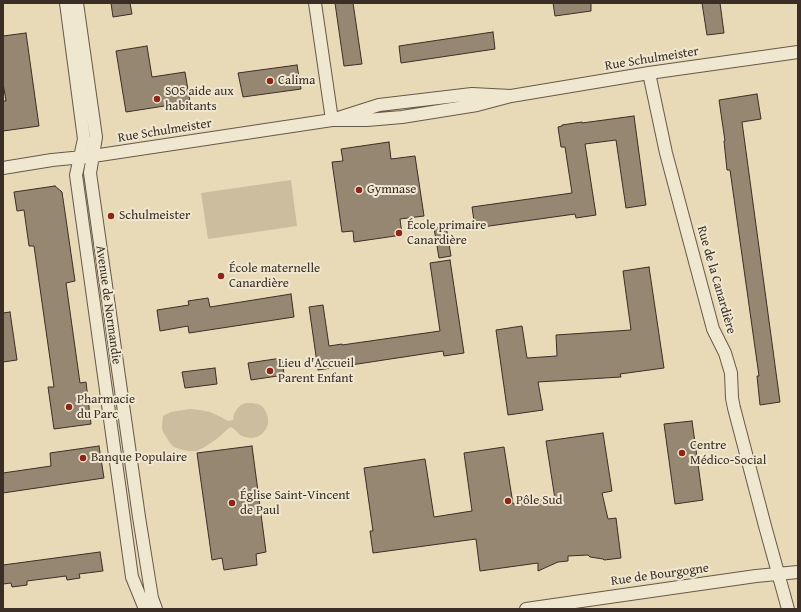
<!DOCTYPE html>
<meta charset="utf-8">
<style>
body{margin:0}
#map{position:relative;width:801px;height:612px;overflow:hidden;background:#e8dab6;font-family:"Gentium Book Plus",serif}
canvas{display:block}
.frame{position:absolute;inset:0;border:4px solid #3b2e26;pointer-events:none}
</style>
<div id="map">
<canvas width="801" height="612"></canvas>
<div class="frame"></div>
</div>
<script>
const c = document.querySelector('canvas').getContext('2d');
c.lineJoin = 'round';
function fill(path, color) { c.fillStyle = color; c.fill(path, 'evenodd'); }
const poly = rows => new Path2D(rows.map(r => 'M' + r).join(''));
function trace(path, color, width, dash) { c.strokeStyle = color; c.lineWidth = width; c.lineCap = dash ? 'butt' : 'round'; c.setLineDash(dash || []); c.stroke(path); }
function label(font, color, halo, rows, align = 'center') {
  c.font = font + ' "Gentium Book Plus",serif'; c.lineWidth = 4; c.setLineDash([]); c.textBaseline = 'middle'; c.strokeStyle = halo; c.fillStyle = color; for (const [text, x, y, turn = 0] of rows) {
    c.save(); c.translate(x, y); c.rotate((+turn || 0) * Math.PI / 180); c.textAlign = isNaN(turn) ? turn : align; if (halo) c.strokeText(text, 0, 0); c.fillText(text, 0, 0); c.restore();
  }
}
const green = poly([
 [291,180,297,226,208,239,201,193],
 [246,403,252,403,258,404,263,407,266,412,268,418,268,424,266,429,262,434,257,437,251,438,245,437,240,435,234,429,230,427,218,438,203,448,196,451,188,451,180,449,174,447,170,443,163,432,162,427,163,416,171,412,190,409,200,410,210,412,219,416,228,421,233,420,234,414,237,409,241,405]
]);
const building = poly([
 [111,3,130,3,132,14,113,17,111,3],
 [335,3,353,3,362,64,344,66,335,3],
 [553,3,591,3,591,11,555,16,553,3],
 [702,3,720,3,724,33,707,35,702,3],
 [493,32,495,49,401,63,399,46,493,32],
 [26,33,39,126,3,131,3,101,6,101,3,83,3,36,26,33],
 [147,46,152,77,185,72,190,102,126,112,116,51,147,46],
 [297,65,301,89,243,97,238,73,297,65],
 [757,94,761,119,742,122,780,402,760,405,757,376,759,376,730,170,727,170,724,141,725,141,719,100,757,94],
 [634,116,646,205,626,208,616,140,585,144,596,215,576,218,575,214,475,228,472,207,572,193,565,147,561,147,558,127,562,126,562,125,582,122,582,123,634,116],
 [389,142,391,159,415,156,424,216,400,219,402,235,354,242,353,231,342,232,332,162,343,161,341,149,389,142],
 [55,186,62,192,75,281,66,283,80,383,86,382,91,424,54,429,48,387,54,387,34,246,29,246,24,210,17,211,14,192,55,186],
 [446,226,451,256,439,258,434,228,446,226],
 [450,260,464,353,444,356,443,351,318,370,309,307,323,305,329,346,342,344,342,345,440,331,430,263,450,260],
 [649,267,664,368,620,374,621,377,538,382,543,410,508,415,496,330,522,326,527,358,557,356,556,335,631,330,623,271,649,267],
 [291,294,294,317,189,333,188,326,160,331,157,310,189,305,188,301,208,298,210,307,291,294],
 [10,312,17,360,3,362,3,313,10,312],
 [282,358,284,375,251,380,248,363,282,358],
 [215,368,217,384,185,388,182,372,215,368],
 [692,421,703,500,675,504,664,424,692,421],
 [603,433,612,491,602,493,608,519,616,518,621,558,604,560,603,559,590,557,588,555,568,556,568,561,558,562,538,571,538,563,480,571,476,539,373,553,370,531,373,531,364,468,425,459,434,517,472,511,464,453,504,447,513,504,555,499,546,441,603,433],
 [99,446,104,478,3,493,3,473,51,466,50,453,99,446],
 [252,446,266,552,256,554,257,565,224,570,222,558,212,560,197,453,252,446],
 [100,552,103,571,79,574,80,578,67,580,66,576,27,581,27,585,12,587,11,583,3,584,3,565,100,552]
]);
const street = poly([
 [66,3,84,139,76,175,132,577,145,609],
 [77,3,96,137,90,173,139,517,152,598,156,609],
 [315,3,332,120],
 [649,73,666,153,713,329,725,353,731,373,732,398,734,408,765,526,788,609],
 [511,96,649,73,798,52],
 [3,168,52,160,93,156,332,120,367,120,402,117,477,105,511,96,472,94,379,105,332,120],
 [526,609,756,576,798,572]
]);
const markers = [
 [270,81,4,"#8f2418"],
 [157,99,4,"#8f2418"],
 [359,190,4,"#8f2418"],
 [111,216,4,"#8f2418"],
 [399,233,4,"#8f2418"],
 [221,276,4,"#8f2418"],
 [270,371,4,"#8f2418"],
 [69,407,4,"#8f2418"],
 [682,453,4,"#8f2418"],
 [83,458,4,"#8f2418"],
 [508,501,4,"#8f2418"],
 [232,503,4,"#8f2418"]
];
const streetNames = [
 ["Rue Schulmeister",652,59,-9],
 ["Rue Schulmeister",165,131,-9],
 ["Rue de la Canardière",716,280,74],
 ["Avenue de Normandie",108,305,82],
 ["Rue de Bourgogne",660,575,-8]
];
const poiNames = [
 ["Calima",278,81],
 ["SOS aide aux",165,92],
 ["habitants",165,107],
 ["Gymnase",367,190],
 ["Schulmeister",119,216],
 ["École primaire",407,226],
 ["Canardière",407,241],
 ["École maternelle",229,269],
 ["Canardière",229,284],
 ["Lieu d'Accueil",278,364],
 ["Parent Enfant",278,379],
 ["Pharmacie",77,400],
 ["du Parc",77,415],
 ["Centre",690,446],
 ["Médico-Social",690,461],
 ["Banque Populaire",91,458],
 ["Église Saint-Vincent",240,496],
 ["de Paul",240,511],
 ["Pôle Sud",516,501]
];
fill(green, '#cbbd9e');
fill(building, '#958771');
trace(building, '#3b2e26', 1);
trace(street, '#66594a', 14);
trace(street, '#f0e7d0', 12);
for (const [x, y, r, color] of markers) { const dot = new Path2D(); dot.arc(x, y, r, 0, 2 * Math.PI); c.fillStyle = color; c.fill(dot); trace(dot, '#f0e7d0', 1.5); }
label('13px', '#3b2e26', '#f0e7d0', streetNames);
label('13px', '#3b2e26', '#f0e7d0', poiNames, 'left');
</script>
